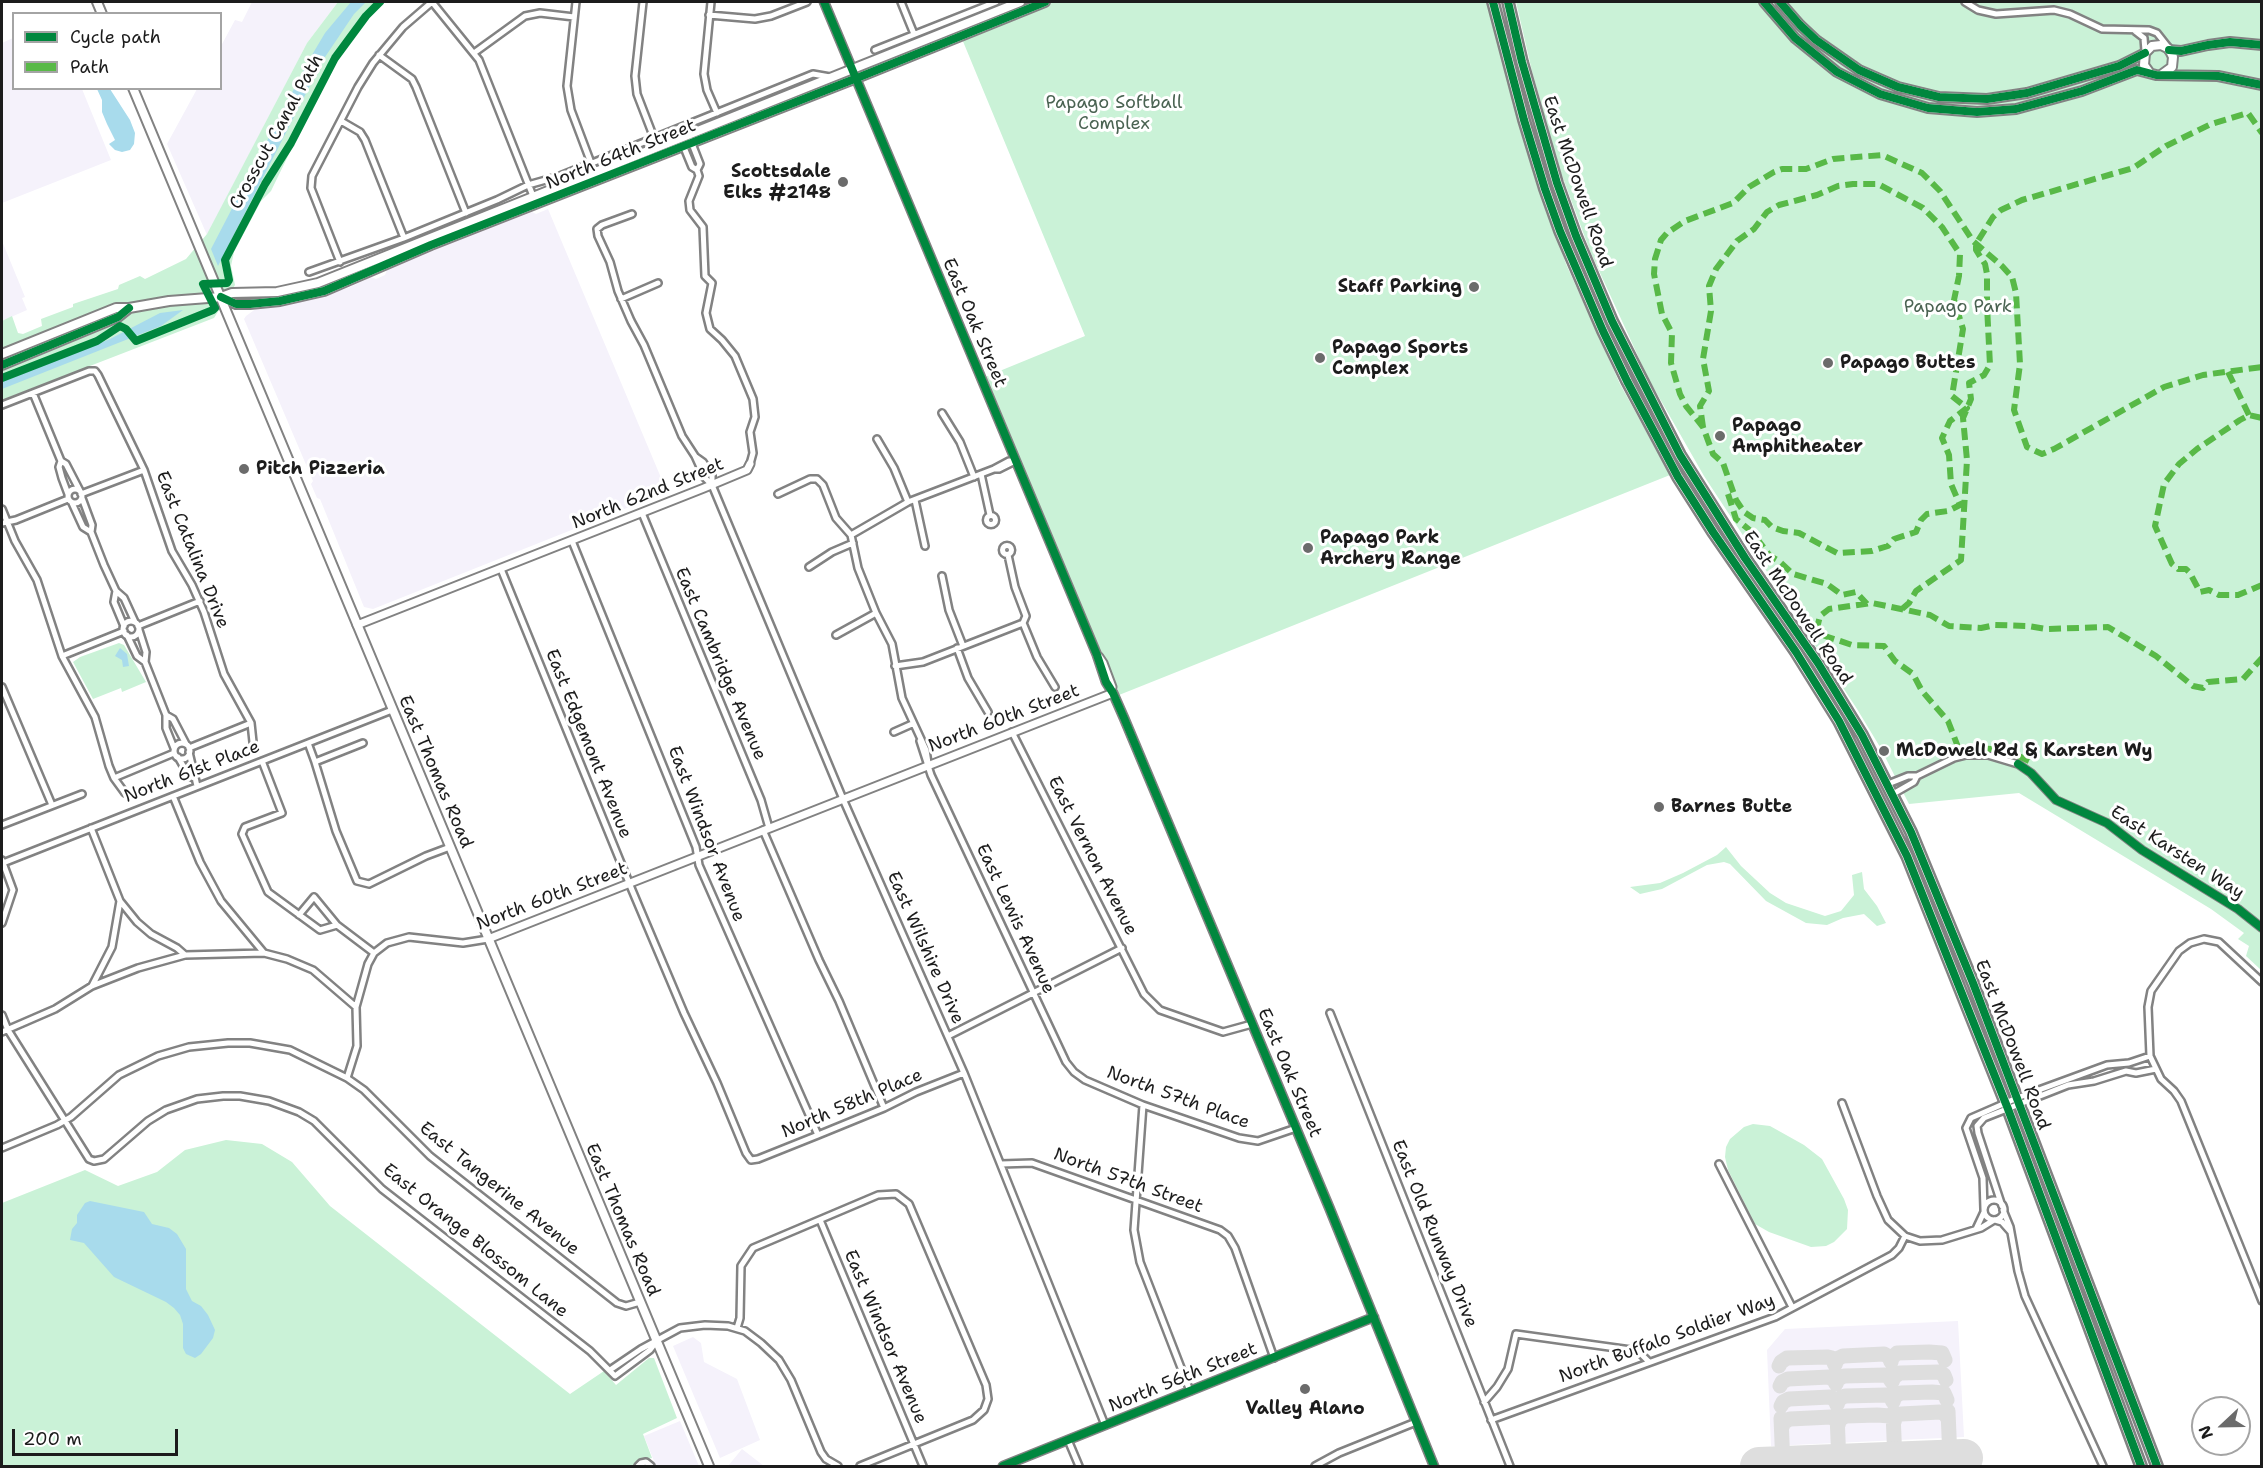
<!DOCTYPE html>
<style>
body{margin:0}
#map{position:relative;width:2263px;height:1468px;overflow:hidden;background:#fff;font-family:"Shantell Sans",sans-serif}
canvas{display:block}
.frame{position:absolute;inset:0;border:3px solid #1c1c1c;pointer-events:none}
.legend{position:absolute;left:12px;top:12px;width:210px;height:78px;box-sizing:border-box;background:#fff;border:2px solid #a4a4a4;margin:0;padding:8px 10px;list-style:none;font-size:18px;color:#1c1c1c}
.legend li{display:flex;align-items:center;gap:12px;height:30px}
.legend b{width:30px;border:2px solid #a4a4a4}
.north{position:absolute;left:2191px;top:1396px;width:60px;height:60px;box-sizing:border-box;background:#fff;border:2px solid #a4a4a4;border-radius:50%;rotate:248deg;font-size:16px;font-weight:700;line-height:24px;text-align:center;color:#1c1c1c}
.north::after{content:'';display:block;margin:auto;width:21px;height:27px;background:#6b6b6b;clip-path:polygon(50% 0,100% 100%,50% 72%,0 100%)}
.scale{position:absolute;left:12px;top:1429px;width:166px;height:27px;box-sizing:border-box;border:3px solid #1c1c1c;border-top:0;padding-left:8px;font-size:18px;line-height:21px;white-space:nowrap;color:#1c1c1c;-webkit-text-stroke:4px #fff;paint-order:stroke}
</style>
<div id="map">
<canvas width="2263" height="1468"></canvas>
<div class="frame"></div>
<ul class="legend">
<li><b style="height:8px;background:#00873e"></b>Cycle path</li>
<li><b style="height:8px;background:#58b947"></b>Path</li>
</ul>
<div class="north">N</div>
<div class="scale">200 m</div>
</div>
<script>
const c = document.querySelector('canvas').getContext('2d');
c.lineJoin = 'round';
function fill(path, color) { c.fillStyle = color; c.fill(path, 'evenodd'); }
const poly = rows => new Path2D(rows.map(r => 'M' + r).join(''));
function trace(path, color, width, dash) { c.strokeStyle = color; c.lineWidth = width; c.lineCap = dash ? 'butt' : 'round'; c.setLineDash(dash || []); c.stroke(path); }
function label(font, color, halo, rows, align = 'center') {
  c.font = font + ' "Shantell Sans",sans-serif'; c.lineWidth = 6; c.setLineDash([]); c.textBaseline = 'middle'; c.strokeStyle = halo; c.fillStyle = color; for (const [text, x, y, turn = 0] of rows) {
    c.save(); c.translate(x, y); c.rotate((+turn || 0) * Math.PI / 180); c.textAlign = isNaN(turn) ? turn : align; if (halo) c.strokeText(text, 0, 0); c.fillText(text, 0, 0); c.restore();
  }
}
const built = poly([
 [252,2,338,2,307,43,207,235,167,144,197,89,220,88,221,46,235,20,242,22],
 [13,38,14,88,82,89,111,160,2,203,2,43],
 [548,209,667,492,373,609,364,607,320,499,317,498,311,484,313,481,244,319,246,316,257,308,283,306,348,288,371,277,376,279,385,275,387,270,435,248,532,212,536,214],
 [2,241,25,297,22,298,27,310,2,321],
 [1958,1321,1964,1437,1771,1446,1767,1350,1785,1329],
 [693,1337,701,1343,704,1362,737,1379,760,1440,720,1458,673,1346],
 [680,1421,699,1466,656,1466,644,1436],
 [742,1449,764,1466,728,1466]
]);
const green = poly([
 [338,2,383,2,366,20,343,52,324,82,271,191,261,201,234,252,231,266,235,285,214,318,2,400,2,321,12,316,18,333,23,334,42,326,41,319,73,307,73,304,118,289,119,285,140,276,145,279,186,259,207,234,307,43],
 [1054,2,1487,2,1518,121,1566,264,1620,384,1670,475,1119,695,985,377,1085,336,962,39],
 [1516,2,2261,2,2261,970,2246,956,2249,946,2238,939,2244,933,2211,909,2019,793,1909,804,1880,747,1857,709,1704,476,1648,378,1590,251,1560,170,1532,71],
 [119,643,124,645,146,682,122,692,121,688,93,699,73,662,80,657],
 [1726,847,1741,866,1770,893,1786,903,1825,916,1841,911,1854,895,1852,875,1862,872,1864,889,1877,906,1886,923,1877,926,1864,914,1843,918,1827,925,1806,923,1766,901,1730,864,1724,862,1707,865,1662,889,1640,894,1630,887,1660,883,1683,873,1717,855],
 [1753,1124,1770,1126,1804,1145,1822,1159,1844,1199,1848,1210,1847,1229,1834,1242,1826,1246,1811,1247,1769,1232,1755,1224,1728,1170,1725,1157,1726,1147,1730,1139,1744,1127],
 [226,1140,262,1144,292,1162,330,1206,570,1394,604,1371,616,1385,649,1358,654,1358,677,1418,643,1434,652,1458,636,1461,638,1466,2,1466,2,1203,85,1170,118,1186,157,1172,185,1150]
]);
const water = poly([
 [351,2,366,2,354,14,323,60,218,266,211,249,309,60,325,33],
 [97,89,110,89,130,120,135,133,134,144,130,150,122,152,115,150,109,144,115,140,107,124,102,112,102,100],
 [183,310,161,326,2,389,2,382,110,339,160,313],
 [120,648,127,654,129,666,123,667,122,660,115,656],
 [90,1201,144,1212,152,1224,169,1228,177,1234,186,1249,186,1289,192,1301,201,1306,208,1315,215,1330,213,1338,201,1354,195,1358,186,1354,183,1348,183,1324,180,1315,174,1308,166,1302,114,1277,84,1243,70,1240,72,1229,77,1223,77,1215,85,1203]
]);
const taxiway = poly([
 [1779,1366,1781,1362,1787,1358,1828,1357,1832,1358,1835,1365,1837,1359,1843,1356,1884,1354,1889,1357,1891,1362,1892,1358,1897,1353,1929,1352,1942,1353,1945,1360],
 [1780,1386,1782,1382,1788,1379,1829,1377,1834,1380,1836,1384,1838,1379,1844,1376,1885,1375,1888,1376,1892,1382,1894,1377,1900,1373,1939,1372,1944,1375,1946,1380],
 [1781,1406,1783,1402,1789,1399,1830,1397,1835,1400,1837,1405,1839,1399,1845,1396,1886,1395,1890,1396,1893,1402,1895,1396,1901,1393,1932,1392,1944,1393,1947,1400],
 [1948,1411,1950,1459],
 [1893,1413,1895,1461],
 [1837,1415,1839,1463],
 [1781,1418,1783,1466],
 [1782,1427,1784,1422,1790,1419,1831,1417,1836,1420,1838,1425,1840,1419,1846,1416,1877,1415,1890,1416,1894,1422,1896,1416,1901,1414,1940,1412,1945,1414,1948,1419]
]);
const runway = poly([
 [1759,1466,1964,1458]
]);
const minor = poly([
 [432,2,479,60,533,196],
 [576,2,567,86,571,110,591,163],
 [643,2,635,76,637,94,654,138],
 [711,2,704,74,707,90,717,113],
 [901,2,914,34],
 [1965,2,1978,10,1996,14,2054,10,2070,14,2102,29,2149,30,2157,33,2168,47],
 [709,15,755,19,771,16,807,2],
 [2135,31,2144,38,2145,51],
 [875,50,996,2],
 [474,53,525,16,540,13,574,17],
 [379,55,412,79,416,87,466,213],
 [341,121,360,132,365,140,404,238],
 [691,141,700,164,697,170],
 [683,145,692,167,697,170,699,176,689,201,690,210,703,227,705,276,712,283,706,313,710,329,722,340,735,356,753,399,755,417,750,432,753,453,750,464],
 [632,214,602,225,597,229,598,236,610,262,618,291,631,321,644,345,682,436,695,456,705,478,712,485,843,799,964,1073,1105,1425],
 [340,262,311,188,312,176,358,87,373,63,403,27,432,2],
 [309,272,404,238,497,200,528,185,560,176,813,74,830,77],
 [621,299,658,283],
 [33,393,61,461,59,467,62,478,68,494],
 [2,405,89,371,95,371,98,375,144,470,172,551,192,585,204,612,224,674,251,723,253,742],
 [942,413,960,442,974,477],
 [877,439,894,468,908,502],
 [696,457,703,462,712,475,712,485],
 [61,461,66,464,80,491],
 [994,469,999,469,1013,462],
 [981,474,990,515],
 '68 496a7 7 0 1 1 14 0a7 7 0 1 1-14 0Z',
 [81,494,144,470],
 [778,494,810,479,817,479,823,485,836,518,851,535,858,568,876,613,892,644,902,698,926,750,928,763],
 [82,498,92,525,91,532,104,565,116,591,124,598,135,622],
 [915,500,925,546],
 [72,503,83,527,91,532],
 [2,509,15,541,37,580,62,656,95,717,109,766,114,778,125,793],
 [642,513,761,800,769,828],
 '986.5 520a4.5 4.5 0 1 1 9 0a4.5 4.5 0 1 1-9 0Z',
 [2,523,16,520,68,499],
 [851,535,908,502,994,469,1009,461,1015,461],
 [572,541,696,847,699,865,818,1135],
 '1002.5 550a4.5 4.5 0 1 1 9 0a4.5 4.5 0 1 1-9 0Z',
 [1008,555,1015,587,1026,616,1023,623,1037,657,1055,687],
 [809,567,832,552,853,543],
 [501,569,632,890,684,1013,717,1083,746,1153,751,1160,758,1159,818,1135,884,1108,916,1092,964,1073],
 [942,576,949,610,963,646],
 [116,591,114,602,124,626],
 '123 629a8 8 0 1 1 16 0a8 8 0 1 1-16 0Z',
 [138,626,200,601],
 [139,630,146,652,145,662,166,715,166,728,174,748],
 [127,635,137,656,145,662],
 [836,635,876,613],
 [957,648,968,678,988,712],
 [62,656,124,631],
 [895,666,923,662,1023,623],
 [2,687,52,805],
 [166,715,173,719,186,744],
 [894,732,912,724],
 [1012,732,1144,994,1160,1010,1223,1032,1252,1024],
 [920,741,931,775,1066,1062,1074,1072,1085,1080,1143,1105,1239,1138,1258,1141,1296,1128],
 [308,743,315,762],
 [363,743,315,762,336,831,357,881,369,884,426,856,450,847],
 '174 751a8 8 0 1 1 16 0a8 8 0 1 1-16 0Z',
 [189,748,251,723],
 [189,752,197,786],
 [178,757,189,776,194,778],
 [262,761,282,813,245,827,242,834,268,892,320,930,337,925,374,953],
 [114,778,174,753],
 [1888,784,1908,776,1917,776,1954,758,1966,755,1988,755,2018,764,2031,773,2056,800,2107,823,2142,850,2238,909,2262,928],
 [1893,794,1914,782,1917,776],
 [173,796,200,862,221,901,264,953],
 [2,825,82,794],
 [91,828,120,901,137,922,151,934,177,948,185,955],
 [763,830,819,960,839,1001,884,1108],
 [2,860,13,890,2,923],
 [3,863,392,710],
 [299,915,314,897,337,925],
 [2262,982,2219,942,2204,939,2190,943,2179,951,2151,991,2148,1007,2150,1056,2161,1079,2174,1091,2181,1101,2262,1301],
 [92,986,112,947,120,901],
 [1330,1013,1510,1466],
 [2,1015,8,1030,89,1159,94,1161,104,1159,148,1121,166,1110,183,1104,197,1099,223,1096,240,1096,269,1101,299,1112,314,1121,382,1189,590,1351,615,1376,650,1350,656,1342],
 [2,1032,55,1009,92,986,138,968,185,955,264,953,287,959,313,970,356,1007],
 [948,1036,1122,948],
 [347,1078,357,1046,356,1007,368,964,374,953,387,943,409,937,463,943,488,939],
 [1842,1103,1877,1196,1888,1220,1905,1236,1920,1241,1942,1240,1981,1228,1994,1220],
 [1143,1105,1134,1230,1140,1262,1190,1391],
 [2,1148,57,1125,71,1117,119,1075,158,1056,189,1047,228,1043,250,1043,290,1050,347,1078,364,1090,430,1156,617,1303,626,1306,640,1302],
 [1001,1164,1032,1163,1220,1230,1228,1236,1235,1248,1274,1358],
 [1719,1164,1792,1307],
 '1984 1210a10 10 0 1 1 20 0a10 10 0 1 1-20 0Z',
 [2002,1206,1978,1133,1977,1126,1984,1118,2068,1085,2094,1081,2126,1071,2136,1073,2156,1069],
 [1984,1209,1983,1178,1966,1128,1971,1118,2017,1098,2107,1065,2129,1063,2150,1056],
 [2003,1210,2010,1227,2018,1271,2025,1296,2103,1466],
 [820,1220,923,1466],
 [1995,1220,2002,1222,2010,1231],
 [1976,1229,1984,1212],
 [737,1328,740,1318,741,1266,753,1248,878,1195,896,1194,909,1204,986,1385,988,1399,984,1410,973,1420,860,1466],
 [610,1370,641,1349,680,1328,705,1325,728,1326,745,1331,761,1343,779,1360,791,1380,821,1452,826,1459,838,1466],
 [1484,1402,1497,1387,1508,1369,1516,1334,1638,1351,1649,1362],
 [1491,1420,1775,1317,1892,1255,1899,1248,1905,1236],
 [1068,1440,1079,1466],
 [638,1466,641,1463,646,1462,651,1466],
 [1315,1466,1339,1453,1416,1422]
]);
const tertiary = poly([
 [824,2,1097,655,1106,682,1113,693,1124,718,1329,1207,1434,1466],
 [357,625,704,488,747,470,750,464],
 [1099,657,1103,663,1112,687],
 [488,939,1113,693],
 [1003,1466,1374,1317]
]);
const secondary = poly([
 [97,2,102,14],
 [1764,2,1795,38,1837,72,1880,94,1928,108,1977,112,2016,109,2082,91,2137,70,2156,75,2218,76,2262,85],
 [1780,2,1800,25,1816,40,1859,70,1898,87,1939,97,1987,99,2027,93,2119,66,2145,53],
 [2169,50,2181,51,2208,45,2230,42,2262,45],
 [2149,72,2144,65,2145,53,2152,46,2161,45,2169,49,2173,57,2172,67,2161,75],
 [133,88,709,1466],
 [221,297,236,304,250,304,280,301,324,291,431,245,857,78,1045,2],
 [2,354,116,308,129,308,169,301,221,297,232,293,277,292,318,283,1020,2],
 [2,365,118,317,128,309]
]);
const primary = poly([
 [1493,2,1524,120,1545,189,1560,231,1603,331,1627,381,1678,477,1713,532,1796,652,1839,721,1907,856,2008,1109,2141,1466],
 [1508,2,1522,62,1557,183,1576,236,1612,321,1680,455,1745,558,1818,663,1862,735,1911,832,1973,983,2157,1466]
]);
const quiet = poly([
 [2228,372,2249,415],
 [2262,418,2249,415,2240,420,2197,449,2179,464,2164,484,2155,526,2172,564,2178,569,2186,569,2190,573,2200,592,2209,590,2219,595,2238,595,2262,585],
 [1703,427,1700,406,1709,391,1703,359,1711,311,1709,286,1716,269,1737,241,1754,229,1767,212,1779,205,1817,195,1838,186,1853,184,1878,184,1923,208,1942,227,1960,254,1959,276,1954,300,1963,329,1952,396,1967,408,1950,421,1942,438,1949,455,1951,484,1960,505,1948,511,1927,514,1921,520,1916,532,1894,539,1888,546,1872,551,1837,553,1799,533,1783,531,1772,527,1765,520,1753,518,1744,512,1736,500,1723,463,1713,454,1703,427,1686,406,1680,394,1671,363,1672,333,1662,314,1654,274,1655,259,1661,240,1667,233,1685,221,1733,203,1749,187,1774,172,1782,169,1806,169,1833,159,1882,155,1922,173,1940,191,1973,241,2002,266,2012,277,2016,293,2020,364,2014,410,2027,447,2042,454,2054,449,2164,387,2203,375,2262,367],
 [1728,494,1736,519,1752,532,1770,556,1779,561,1793,574,1827,584,1842,595,1856,592,1867,604],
 [1902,609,1909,603,1916,591,1961,560,1967,460,1963,418,1971,399,1969,383,1984,375,1990,365,1987,306,1987,274,1985,264,1976,250,1976,244,1993,217,2001,210,2022,200,2133,168,2166,146,2211,124,2248,113,2262,133],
 [2029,761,2006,750,1958,747,1948,721,1922,691,1913,674,1895,661,1884,646,1852,645,1825,636,1817,628,1820,616,1829,609,1872,603,1930,615,1949,626,1981,628,1995,625,2028,626,2046,629,2108,627,2156,656,2193,686,2203,688,2208,682,2243,679,2262,658]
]);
const cycleway = poly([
 [824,2,1097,655,1106,682,1113,693,1124,718,1329,1207,1434,1466],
 [1493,2,1524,120,1545,189,1560,231,1603,331,1627,381,1678,477,1713,532,1796,652,1839,721,1907,856,2008,1109,2141,1466],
 [1508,2,1522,62,1557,183,1576,236,1612,321,1680,455,1745,558,1818,663,1862,735,1911,832,1973,983,2157,1466],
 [1764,2,1795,38,1837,72,1880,94,1928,108,1977,112,2016,109,2082,91,2137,70,2156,75,2218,76,2262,85],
 [1780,2,1800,25,1816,40,1859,70,1898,87,1939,97,1987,99,2027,93,2119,66,2145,53],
 [2169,50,2181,51,2208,45,2230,42,2262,45],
 [221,297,236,304,250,304,280,301,324,291,431,245,857,78,1045,2],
 [2,365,118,317,129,308],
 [2,378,97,341,120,326,126,329,136,341,213,310,215,308,203,284,227,283,229,280,225,260,265,184,291,143,335,58,366,16,380,2],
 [2018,764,2031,773,2056,800,2107,823,2142,850,2238,909,2262,928],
 [1003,1466,1374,1317]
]);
const markers = [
 [843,182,6,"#6b6b6b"],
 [1474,287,6,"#6b6b6b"],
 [1320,358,6,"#6b6b6b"],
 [1828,363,6,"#6b6b6b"],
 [1720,436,6,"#6b6b6b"],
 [244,469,6,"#6b6b6b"],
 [1308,548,6,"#6b6b6b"],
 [1884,751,6,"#6b6b6b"],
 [1659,807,6,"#6b6b6b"],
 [1305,1389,6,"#6b6b6b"]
];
const parkNames = [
 ["Papago Softball",1114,103],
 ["Complex",1114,124],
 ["Papago Park",1958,307]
];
const streetNames = [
 ["Crosscut Canal Path",277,132,-61],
 ["North 64th Street",621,155,-22],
 ["East McDowell Road",1577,182,71],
 ["East Oak Street",974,323,67],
 ["North 62nd Street",648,494,-22],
 ["East Catalina Drive",192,550,68],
 ["East McDowell Road",1797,608,56],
 ["East Cambridge Avenue",720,664,67],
 ["North 60th Street",1004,719,-21],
 ["East Edgemont Avenue",588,744,68],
 ["North 61st Place",192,772,-21],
 ["East Thomas Road",435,772,67],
 ["East Windsor Avenue",706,834,69],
 ["East Karsten Way",2177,853,33],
 ["East Vernon Avenue",1092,856,63],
 ["North 60th Street",552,897,-21],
 ["East Lewis Avenue",1015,919,65],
 ["East Wilshire Drive",925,948,66],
 ["East McDowell Road",2012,1045,69],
 ["East Oak Street",1289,1073,67],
 ["North 57th Place",1178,1098,20],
 ["North 58th Place",852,1104,-23],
 ["North 57th Street",1128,1181,20],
 ["East Tangerine Avenue",499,1189,39],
 ["East Thomas Road",622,1220,67],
 ["East Old Runway Drive",1434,1234,68],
 ["East Orange Blossom Lane",475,1241,39],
 ["East Windsor Avenue",885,1337,67],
 ["North Buffalo Soldier Way",1667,1339,-20],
 ["North 56th Street",1183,1378,-22]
];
const poiNames = [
 ["Scottsdale",831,172,"right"],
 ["Elks #2148",831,193,"right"],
 ["Staff Parking",1462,287,"right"],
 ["Papago Sports",1332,348],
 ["Complex",1332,369],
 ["Papago Buttes",1840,363],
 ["Papago",1732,426],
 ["Amphitheater",1732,447],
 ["Pitch Pizzeria",256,469],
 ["Papago Park",1320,538],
 ["Archery Range",1320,559],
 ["McDowell Rd & Karsten Wy",1896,751],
 ["Barnes Butte",1671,807],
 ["Valley Alano",1305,1409,"center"]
];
fill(built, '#f5f2fb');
fill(green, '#caf2d7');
fill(water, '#a8dbec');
trace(taxiway, '#dedede', 15);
trace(runway, '#dedede', 38);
trace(minor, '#828282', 10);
trace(tertiary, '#828282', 11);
trace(secondary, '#828282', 12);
trace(primary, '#828282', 14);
trace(minor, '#fff', 5);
trace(tertiary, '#fff', 7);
trace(secondary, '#fff', 8);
trace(primary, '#fff', 9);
trace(quiet, '#58b947', 6, [12, 6]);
trace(cycleway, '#00873e', 8);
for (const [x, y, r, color] of markers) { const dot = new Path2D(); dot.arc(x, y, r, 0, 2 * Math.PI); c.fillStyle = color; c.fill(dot); trace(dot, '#fff', 2); }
label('18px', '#4a6352', '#fff', parkNames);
label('18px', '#1c1c1c', '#fff', streetNames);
label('bold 18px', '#1c1c1c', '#fff', poiNames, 'left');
</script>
